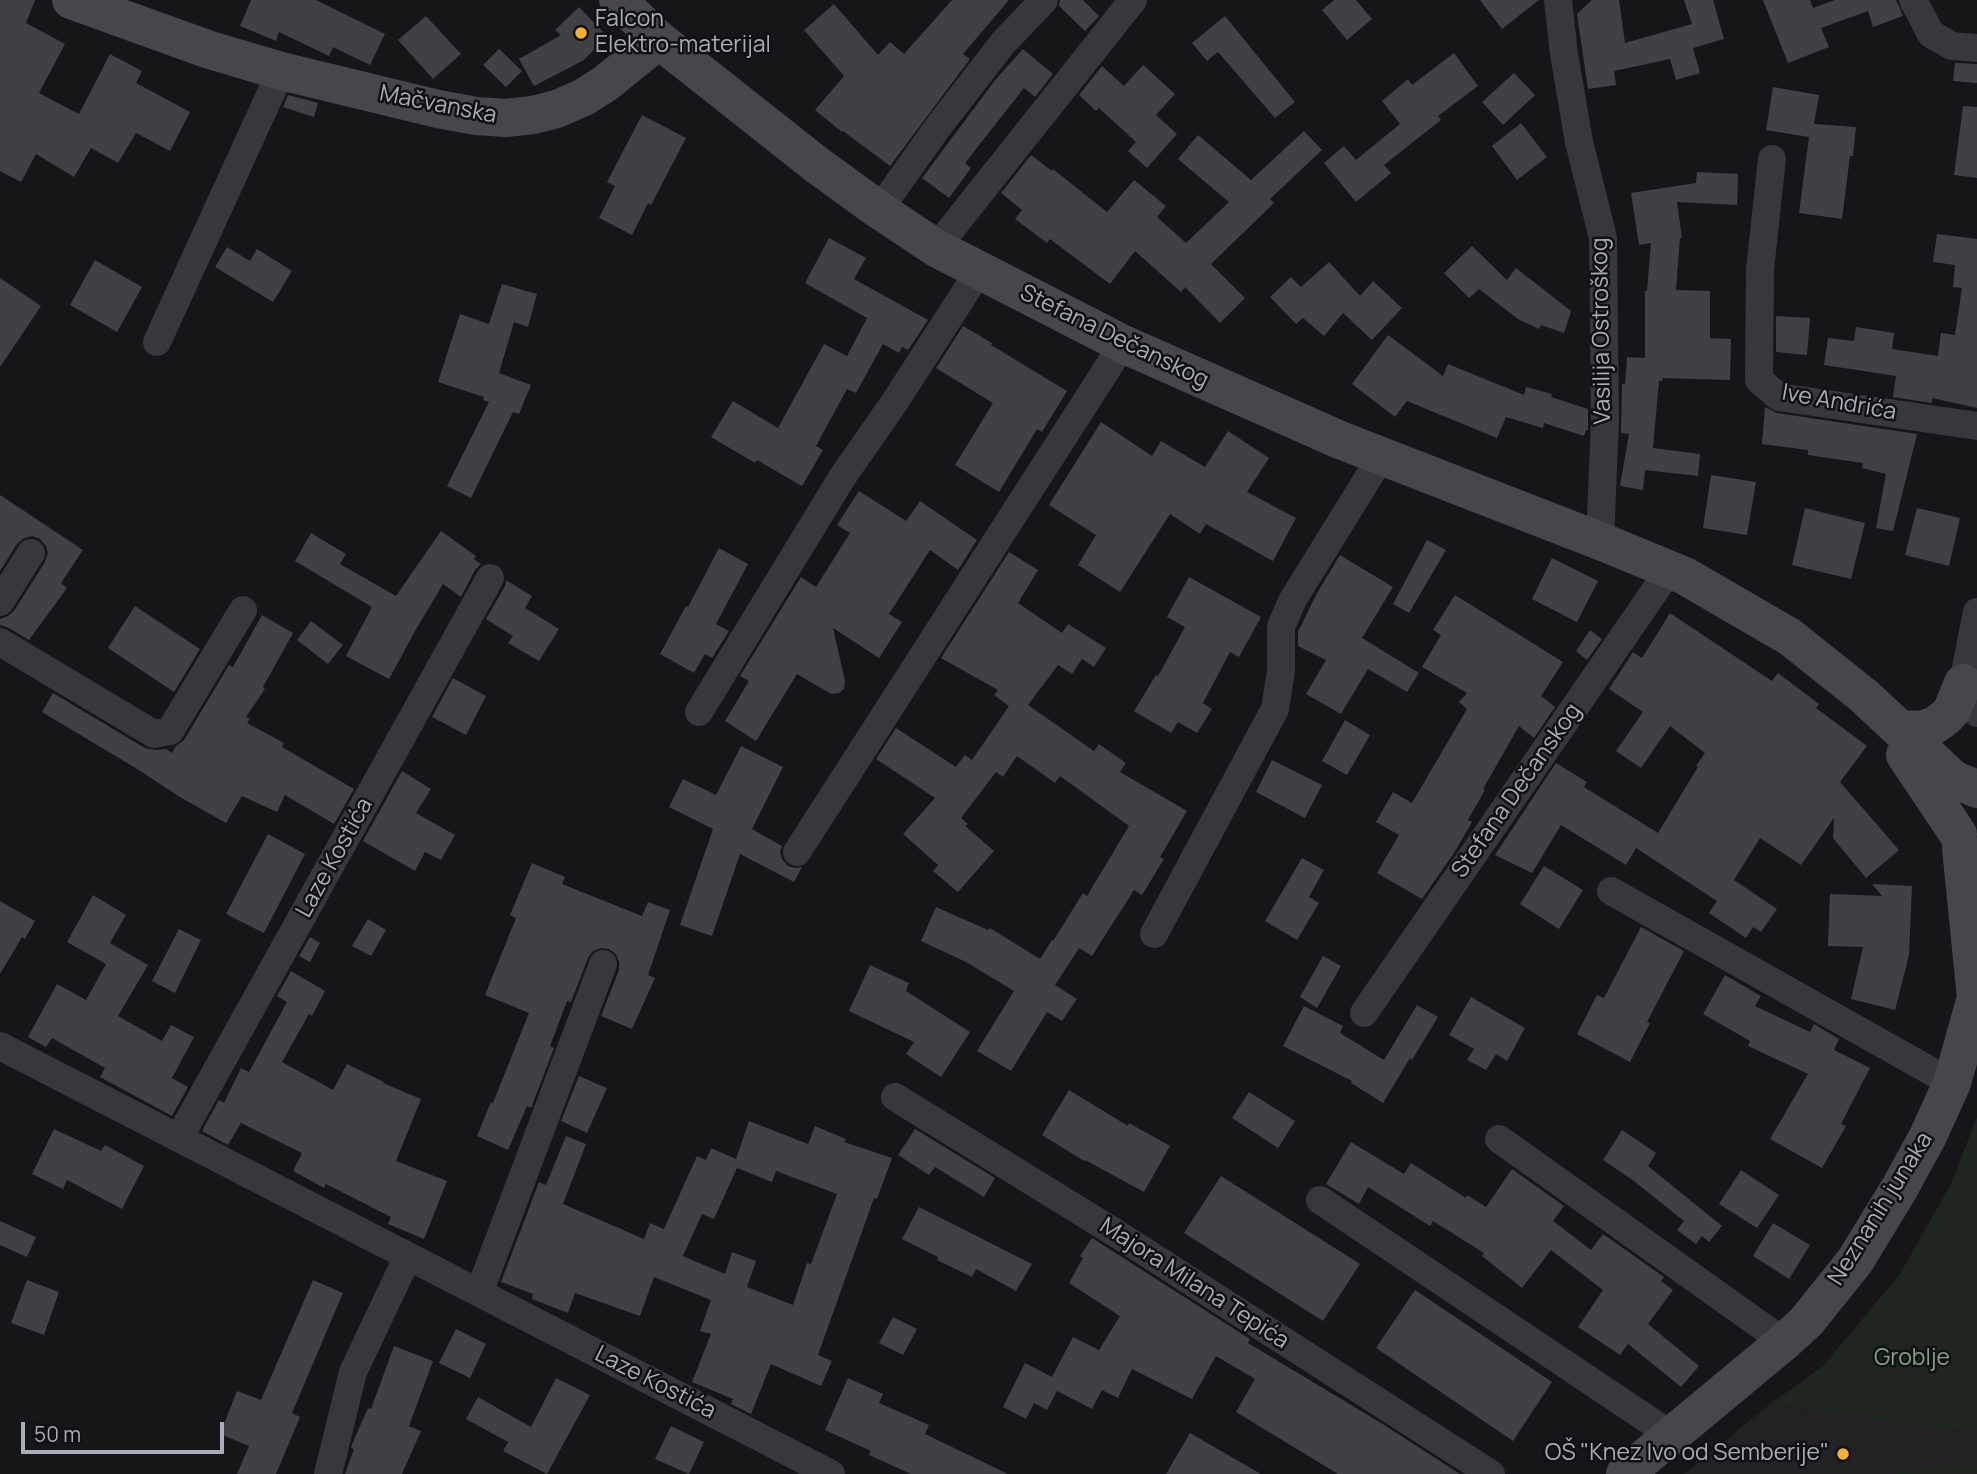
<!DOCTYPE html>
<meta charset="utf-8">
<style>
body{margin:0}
#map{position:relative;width:1977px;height:1474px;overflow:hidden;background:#161618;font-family:Manrope,sans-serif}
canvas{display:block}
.scale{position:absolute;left:21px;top:1422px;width:203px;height:32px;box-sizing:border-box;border:4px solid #a8adb8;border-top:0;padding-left:9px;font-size:21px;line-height:24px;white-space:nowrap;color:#a8adb8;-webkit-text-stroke:5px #111113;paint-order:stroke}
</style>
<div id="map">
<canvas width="1977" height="1474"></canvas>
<div class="scale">50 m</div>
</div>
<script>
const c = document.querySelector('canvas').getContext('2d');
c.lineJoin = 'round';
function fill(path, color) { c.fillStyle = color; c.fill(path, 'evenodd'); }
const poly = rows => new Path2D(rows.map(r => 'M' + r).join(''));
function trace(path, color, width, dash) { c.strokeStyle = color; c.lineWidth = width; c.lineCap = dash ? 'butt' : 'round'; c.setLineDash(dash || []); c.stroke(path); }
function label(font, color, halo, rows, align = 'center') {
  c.font = font + ' Manrope,sans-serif'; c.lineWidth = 5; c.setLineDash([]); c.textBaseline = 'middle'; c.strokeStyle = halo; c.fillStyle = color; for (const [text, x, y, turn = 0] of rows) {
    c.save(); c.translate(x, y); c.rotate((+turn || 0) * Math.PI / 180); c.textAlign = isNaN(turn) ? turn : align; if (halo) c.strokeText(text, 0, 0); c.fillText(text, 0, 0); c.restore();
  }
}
const built = poly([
 [1770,1404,1977,1434,1977,1474,1684,1474]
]);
const green = poly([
 [1977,1117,1977,1434,1770,1404,1823,1366,1900,1274,1951,1184],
 [1977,1463,1977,1474,1896,1474,1896,1472]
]);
const building = poly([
 [0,0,35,0,26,23,65,44,39,93,79,114,110,54,142,71,136,83,190,112,170,151,136,133,118,163,91,148,74,177,36,154,21,182,0,171],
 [251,0,316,0,385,34,370,65,333,47,329,56,279,32,276,41,240,26],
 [952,0,1009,0,963,54,970,59,890,166,843,131,842,132,815,110,844,76,804,30,834,4,878,55,890,42,904,54],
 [1060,0,1083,0,1099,16,1085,31,1059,6],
 [1334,0,1356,0,1372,19,1347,40,1322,10],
 [1480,0,1539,0,1502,29],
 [1592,0,1619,0,1625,43,1692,24,1684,0,1713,0,1724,39,1693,48,1700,73,1676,80,1670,59,1614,71,1616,85,1588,89,1577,14],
 [1763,0,1810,0,1813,8,1835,0,1896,0,1903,16,1873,27,1868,11,1821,28,1829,47,1788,63],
 [579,7,607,36,584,60,534,86,519,59,561,35,555,30],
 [426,16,461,54,433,79,398,40],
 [1225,16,1295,102,1275,118,1218,52,1207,61,1192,43],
 [499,49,522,71,506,87,483,65],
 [1023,49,1053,74,1035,97,1024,88,965,163,971,168,949,198,922,178,996,79],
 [1454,53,1478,86,1438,116,1441,120,1384,165,1391,173,1356,202,1324,163,1344,146,1356,160,1400,124,1382,101,1408,79,1412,85],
 [1955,63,1977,64,1977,83,1953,81],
 [1143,65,1175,94,1156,115,1177,134,1147,168,1128,151,1136,142,1099,108,1096,111,1079,95,1102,66,1124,86],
 [1514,73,1535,95,1503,125,1482,102],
 [1773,87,1819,95,1814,124,1856,127,1853,156,1850,156,1842,219,1799,213,1809,137,1766,130],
 [288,95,318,103,314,117,283,107],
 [1963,106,1977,107,1977,178,1954,175],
 [642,115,686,138,651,205,648,203,632,235,599,218,615,186,607,182],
 [1521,123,1547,157,1517,180,1492,146],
 [1304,131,1322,150,1270,199,1274,203,1211,264,1245,298,1220,323,1185,287,1181,292,1135,251,1110,284,1050,239,1047,243,1015,219,1022,210,1001,193,1031,155,1052,171,1053,169,1107,212,1134,180,1166,206,1157,217,1186,243,1229,202,1178,159,1198,135,1251,180],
 [1697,172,1738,174,1737,205,1677,202,1682,238,1680,238,1676,290,1710,291,1710,338,1731,339,1730,380,1663,378,1662,381,1659,381,1653,448,1700,454,1698,476,1645,470,1643,490,1620,486,1629,434,1621,433,1622,384,1625,384,1627,357,1645,358,1645,291,1647,291,1651,243,1639,245,1631,193,1696,183],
 [1937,234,1977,239,1977,408,1932,398,1932,403,1893,397,1896,376,1824,365,1828,338,1854,341,1856,327,1894,333,1892,349,1938,356,1941,333,1955,335,1962,288,1953,287,1955,265,1933,262],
 [829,238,866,258,854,279,928,320,908,350,902,347,899,353,883,344,856,393,847,389,816,446,823,450,802,486,757,460,755,463,711,437,733,401,778,428,824,344,847,356,867,318,805,283],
 [1472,246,1507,280,1516,268,1571,311,1564,333,1541,325,1539,329,1518,319,1479,289,1469,298,1444,273],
 [227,247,250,261,257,249,292,271,273,302,215,267],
 [95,260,142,287,117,332,70,305],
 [1329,262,1360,296,1373,281,1402,308,1372,340,1343,313,1324,336,1303,318,1296,324,1270,297,1291,277,1301,287],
 [0,278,41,306,0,367],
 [502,284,537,294,528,327,514,322,499,373,531,385,519,414,513,412,471,498,447,486,489,402,483,400,484,397,438,382,460,314,489,324],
 [1776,316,1810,318,1807,355,1776,352],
 [963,326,992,343,991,345,1067,391,1042,432,1037,429,999,492,955,465,993,403,936,368],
 [1388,335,1443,376,1448,364,1524,395,1526,387,1552,394,1551,397,1588,409,1588,430,1586,430,1584,436,1544,423,1543,428,1506,417,1497,438,1407,401,1395,417,1352,384],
 [1765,407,1777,413,1917,434,1893,531,1876,528,1886,474,1862,468,1863,463,1808,455,1808,450,1762,444],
 [1101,422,1152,456,1161,441,1205,467,1228,431,1269,458,1247,492,1296,518,1273,561,1206,524,1200,534,1170,514,1120,592,1078,565,1096,535,1049,505],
 [1711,475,1756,482,1747,535,1703,528],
 [859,491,906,521,920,501,977,540,958,570,930,550,889,614,902,622,879,658,833,628,845,681,844,689,839,693,831,694,797,674,756,741,725,721,749,681,740,676,801,577,816,587,850,533,837,525],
 [0,495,83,550,61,583,67,588,29,640,9,628,0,625,0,619,8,616,14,611,45,562,48,553,46,546,40,539,32,536,24,538,17,544,0,571],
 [1805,508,1865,523,1851,579,1792,565],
 [1917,508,1960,518,1949,566,1905,555],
 [441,531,476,556,474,559,481,564,475,570,461,597,443,584,415,631,389,679,346,656,372,607,295,561,311,533,346,554,340,564,396,596],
 [1427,540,1446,550,1409,613,1393,604],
 [719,548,748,564,716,624,729,631,712,658,705,654,694,673,660,654,686,606,688,607],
 [1009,552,1038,570,1018,603,1062,633,1068,624,1106,648,1094,667,1082,659,1072,674,1058,665,1028,705,1094,751,1099,744,1126,763,1120,772,1187,811,1160,857,1164,859,1142,895,1134,890,1092,956,1079,948,1055,985,1077,999,1062,1021,1047,1012,1011,1071,977,1051,1014,991,966,962,921,941,936,907,988,930,990,928,1040,959,1052,940,1053,941,1083,893,1087,896,1129,826,1060,776,1055,783,1017,756,1003,777,996,772,961,818,968,824,965,826,994,851,958,892,933,871,938,865,903,834,935,798,876,759,896,728,956,767,965,755,972,760,1009,706,994,695,998,690,941,658],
 [1340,555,1393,587,1362,638,1419,673,1407,692,1368,669,1341,714,1306,694,1326,660,1298,646,1298,632,1317,593],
 [1552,558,1598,581,1577,622,1532,599],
 [1189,577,1261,617,1239,657,1230,652,1203,703,1212,709,1197,733,1178,722,1171,733,1134,711,1156,675,1158,676,1185,627,1167,617],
 [506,580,532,596,525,608,559,629,539,661,508,643,513,636,486,619,505,586],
 [1455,595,1563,662,1541,696,1555,707,1534,738,1519,726,1483,789,1485,790,1468,820,1472,822,1454,853,1422,899,1377,873,1399,835,1376,822,1393,792,1412,803,1467,709,1459,702,1467,693,1422,667,1441,635,1433,630],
 [135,606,200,649,174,692,108,648],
 [1670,613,1772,681,1778,673,1819,704,1816,708,1867,746,1840,782,1899,850,1866,878,1833,838,1834,818,1801,865,1760,838,1734,880,1777,909,1761,932,1753,927,1746,938,1709,913,1717,901,1636,848,1626,865,1561,825,1532,873,1495,855,1556,763,1587,782,1584,787,1658,833,1698,767,1696,766,1705,753,1670,726,1641,768,1616,751,1643,712,1609,689,1633,652,1642,658],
 [262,615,293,633,263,687,265,689,246,717,250,719,247,723,284,743,282,747,354,789,334,824,285,795,277,812,242,796,226,823,180,797,134,767,42,712,53,693,145,748,156,750,166,749,172,753,176,746,184,740,229,665,233,667],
 [311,621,343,645,328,664,297,640],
 [1590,630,1602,639,1587,660,1576,651],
 [453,678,486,696,466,735,432,717],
 [1345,720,1370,735,1347,775,1322,761],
 [741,746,783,767,752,829,782,846,780,852,782,859,788,866,796,868,802,867,794,882,740,854,712,936,680,925,713,829,669,807,683,779,716,795],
 [1272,760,1322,785,1305,818,1256,792],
 [402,771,431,789,416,813,455,835,441,860,425,852,415,871,363,841],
 [268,834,305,854,264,933,226,914],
 [1302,858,1324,870,1309,897,1319,903,1297,940,1265,921],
 [532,863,565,877,562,884,642,916,648,902,670,910,648,975,655,978,632,1029,601,1016,619,970,619,962,616,954,609,949,601,948,593,951,588,958,571,1002,567,1001,550,1046,554,1048,531,1108,527,1106,508,1150,477,1136,491,1102,493,1103,529,1013,485,995,516,918,510,915],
 [1544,866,1583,890,1559,929,1520,904],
 [1872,884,1912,886,1909,955,1895,1010,1851,999,1863,947,1828,946,1830,894,1882,896],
 [93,895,126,915,110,943,148,965,118,1016,162,1041,171,1025,194,1037,172,1078,188,1087,172,1116,100,1077,105,1068,52,1038,46,1047,28,1037,57,984,86,1000,106,964,67,942],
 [0,901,35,921,25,939,22,937,0,974],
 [368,919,386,930,371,956,352,946],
 [1641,927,1684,951,1647,1022,1650,1023,1630,1062,1577,1034,1597,995,1604,998],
 [179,929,201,940,175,993,152,981],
 [310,937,320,943,310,962,299,956],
 [1323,956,1341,966,1317,1008,1300,997],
 [870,965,909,983,906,991,970,1032,941,1077,906,1054,914,1042,849,1011],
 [291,971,325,991,312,1016,309,1014,282,1062,333,1090,347,1064,384,1082,383,1083,421,1099,396,1161,447,1181,424,1239,388,1224,391,1217,326,1184,324,1188,293,1171,302,1153,241,1123,228,1145,202,1131,219,1100,224,1103,241,1068,249,1072,287,1002,277,996],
 [1725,975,1761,996,1755,1006,1810,1032,1814,1024,1839,1039,1834,1050,1870,1068,1841,1124,1846,1126,1822,1168,1770,1139,1808,1074,1748,1046,1750,1041,1703,1014],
 [1471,997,1525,1028,1507,1061,1496,1054,1486,1070,1467,1060,1474,1049,1449,1035],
 [1417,1005,1438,1017,1412,1060,1410,1058,1383,1103,1351,1083,1352,1081,1283,1046,1304,1006,1343,1026,1340,1033,1384,1060],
 [579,1076,607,1088,587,1133,561,1121],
 [1069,1090,1128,1126,1129,1123,1170,1146,1144,1192,1085,1160,1084,1161,1042,1135],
 [1249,1092,1295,1121,1278,1148,1232,1118],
 [749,1121,808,1144,815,1126,846,1139,844,1142,892,1158,877,1199,874,1198,818,1355,832,1361,821,1386,771,1364,751,1414,731,1404,733,1399,692,1382,711,1334,700,1331,711,1300,654,1277,640,1316,575,1293,568,1313,532,1299,533,1294,501,1282,539,1182,546,1185,566,1136,586,1144,563,1204,644,1239,650,1223,664,1229,697,1156,706,1160,711,1148,736,1159],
 [737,1168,772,1182,776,1171,837,1194,811,1264,807,1263,793,1305,747,1287,756,1261,732,1252,725,1274,683,1256,702,1214,714,1219],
 [54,1129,101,1151,105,1145,144,1166,122,1209,67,1180,63,1189,32,1174],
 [915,1129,995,1178,984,1197,935,1167,929,1175,898,1155],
 [1622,1130,1656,1153,1648,1166,1722,1226,1709,1242,1702,1236,1696,1244,1677,1230,1684,1221,1634,1181,1603,1160],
 [1351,1142,1404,1174,1411,1163,1466,1198,1467,1195,1486,1207,1512,1169,1564,1206,1553,1221,1591,1250,1603,1234,1664,1277,1661,1281,1673,1290,1648,1324,1699,1366,1681,1387,1628,1344,1620,1355,1578,1327,1603,1290,1551,1250,1522,1288,1482,1256,1484,1253,1433,1221,1430,1226,1368,1187,1359,1204,1326,1184],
 [1741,1170,1779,1195,1757,1228,1719,1204],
 [1221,1176,1360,1264,1323,1321,1184,1233],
 [919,1207,1032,1264,1016,1291,976,1269,972,1277,937,1260,938,1257,902,1239],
 [0,1221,36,1237,27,1257,0,1245],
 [1773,1223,1810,1245,1789,1279,1753,1256],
 [1092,1238,1250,1339,1248,1343,1381,1423,1460,1474,1338,1474,1236,1412,1255,1379,1216,1356,1192,1399,1132,1369,1118,1398,1102,1390,1092,1409,1057,1391,1047,1410,1034,1403,1026,1419,1003,1407,1025,1363,1052,1377,1073,1337,1099,1350,1120,1316,1069,1283,1083,1258,1080,1256],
 [27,1280,59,1292,44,1335,11,1323],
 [313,1280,343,1293,292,1413,300,1417,276,1474,237,1474,249,1446,220,1434,237,1391,261,1400],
 [1415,1290,1552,1382,1513,1441,1376,1348],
 [893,1317,917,1329,903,1355,879,1343],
 [456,1329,486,1344,470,1378,439,1363],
 [394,1346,433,1361,409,1426,421,1431,402,1474,345,1474,354,1449,351,1448,352,1444,368,1408,371,1409],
 [556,1378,590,1395,547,1474,503,1451,508,1442,466,1419,478,1397,531,1427],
 [848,1378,883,1394,879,1403,929,1425,925,1434,1008,1474,911,1474,869,1455,871,1451,825,1430],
 [671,1426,704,1442,689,1474,655,1459],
 [1190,1433,1261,1474,1166,1474]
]);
const street = poly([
 [1558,0,1564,54,1579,142,1603,238,1605,420,1600,541],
 [1913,0,1931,34,1952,46,1977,48],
 [1772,159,1760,269,1759,380,1779,397,1977,426],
 [879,210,938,127,1003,43,1044,0],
 [936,248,1133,0],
 [157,342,281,71],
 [0,602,31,553],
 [1977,612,1963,683,1977,713],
 [0,642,154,734,170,731,243,610],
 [699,712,843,476,894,403,979,271],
 [797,852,1123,344],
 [1611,891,1952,1083],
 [1154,934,1275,709,1281,671,1281,627,1292,601,1381,457],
 [1364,1013,1670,569],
 [0,1046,831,1474],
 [895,1097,1114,1232,1491,1474],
 [179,1138,490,578],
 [1499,1139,1784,1342],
 [1320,1200,1671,1435],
 [479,1293,603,964],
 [328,1474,353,1372,408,1256]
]);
const secondary = poly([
 [71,0,210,50,281,71,438,109,476,116,506,118,533,115,557,109,584,97,606,83,659,40],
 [618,0,659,40,817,165,879,210,936,248,1123,344,1340,440,1600,541,1685,576,1790,637,1864,696,1953,779,1977,789],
 [1901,729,1922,730,1935,725,1946,717,1952,710,1963,683],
 [1905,755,1958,834],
 [1961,848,1976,998],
 [1625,1474,1784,1342,1806,1322,1855,1261,1899,1189,1928,1136,1952,1083,1977,994]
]);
const markers = [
 [581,33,7,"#f2b134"],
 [1843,1454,7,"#f2b134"]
];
const poiNames = [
 ["Falcon",595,20],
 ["Elektro-materijal",595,46],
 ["OŠ \"Knez Ivo od Semberije\"",1829,1454,"right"]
];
const streetNames = [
 ["Mačvanska",438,105,11],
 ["Vasilija Ostroškog",1602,331,-91],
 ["Stefana Dečanskog",1114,337,26],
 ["Ive Andrića",1839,403,10],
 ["Stefana Dečanskog",1517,791,-55],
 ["Laze Kostića",335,858,-61],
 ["Neznanih junaka",1881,1209,-58],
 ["Majora Milana Tepića",1194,1284,33],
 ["Laze Kostića",655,1383,27]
];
const parkNames = [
 ["Groblje",1912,1359]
];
fill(built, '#222225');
fill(green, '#1e261f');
fill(building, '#404145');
trace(street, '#37383d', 28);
trace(secondary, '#45474d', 38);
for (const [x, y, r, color] of markers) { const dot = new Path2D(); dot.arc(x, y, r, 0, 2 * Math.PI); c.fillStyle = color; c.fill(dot); trace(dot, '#111113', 2.5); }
label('23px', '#a8adb8', '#111113', poiNames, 'left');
label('23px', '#a8adb8', '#111113', streetNames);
label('23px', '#7fa381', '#111113', parkNames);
</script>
